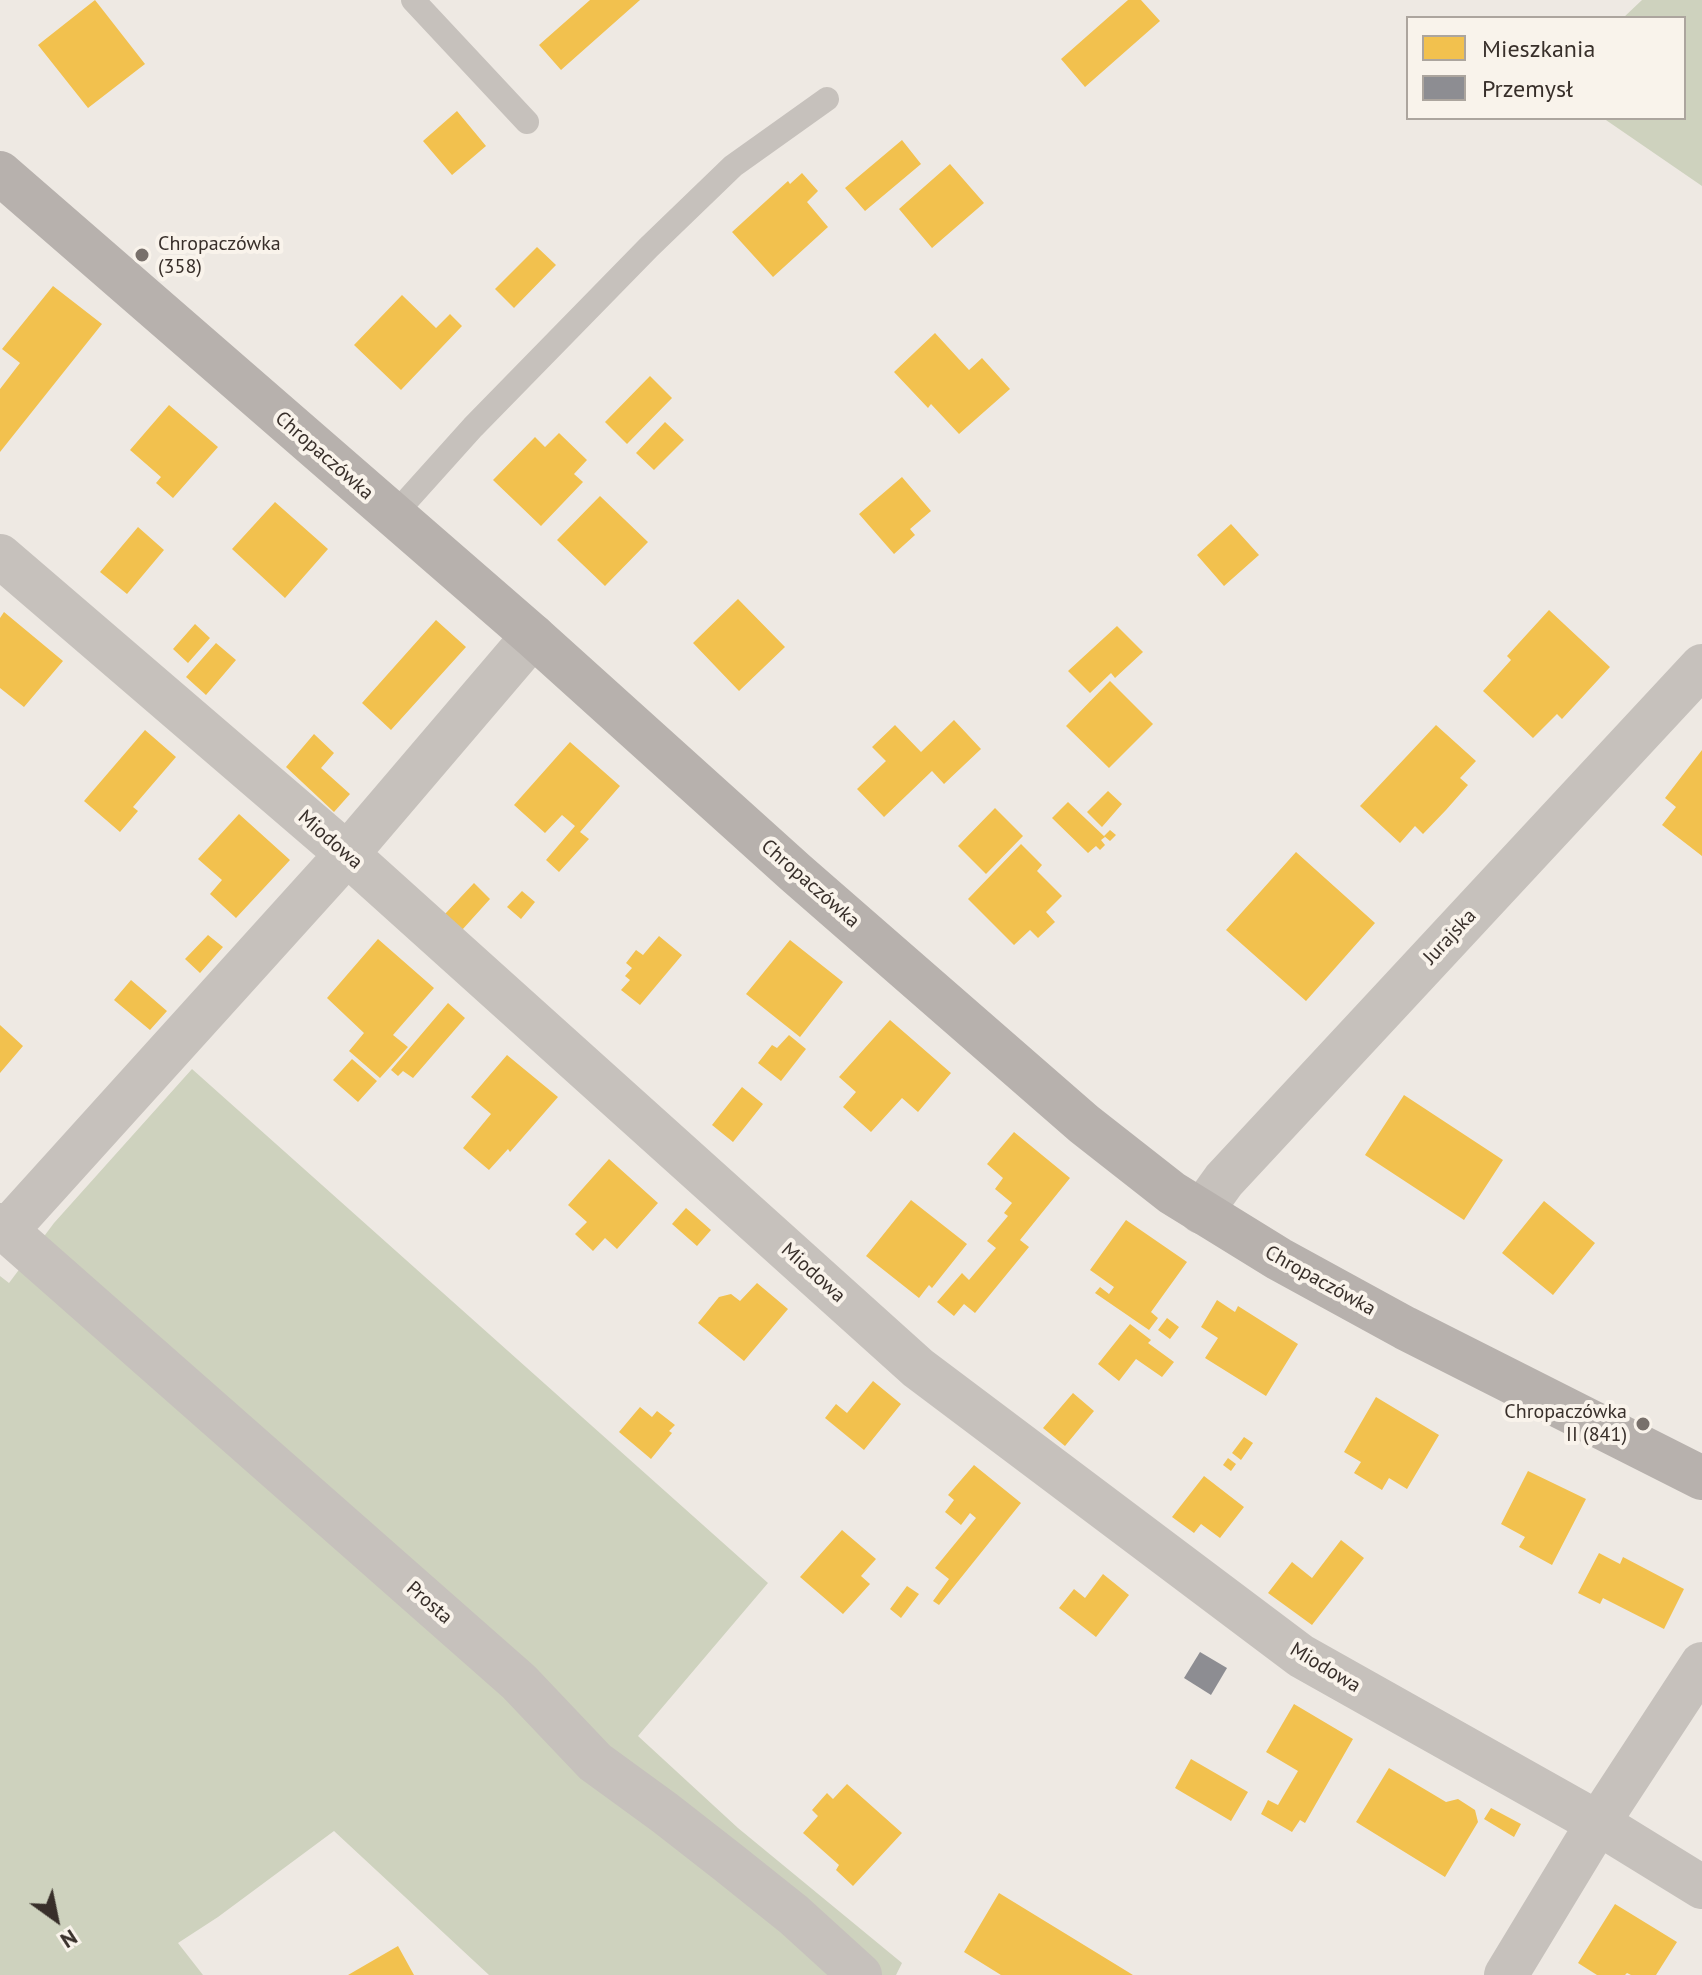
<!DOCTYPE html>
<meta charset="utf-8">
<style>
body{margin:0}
#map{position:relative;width:1702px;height:1975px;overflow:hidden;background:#eee9e3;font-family:"PT Sans",sans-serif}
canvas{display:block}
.legend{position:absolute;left:1406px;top:16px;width:280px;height:104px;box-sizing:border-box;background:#f9f3eb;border:2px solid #aca59e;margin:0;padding:10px 14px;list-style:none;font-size:24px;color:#382f2a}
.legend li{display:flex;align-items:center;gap:16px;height:40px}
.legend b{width:40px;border:2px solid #aca59e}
.north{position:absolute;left:16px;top:1879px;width:80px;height:80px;-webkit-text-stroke:6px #f9f3eb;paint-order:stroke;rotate:147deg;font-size:22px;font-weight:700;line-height:32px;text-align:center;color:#382f2a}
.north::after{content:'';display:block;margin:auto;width:28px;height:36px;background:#382f2a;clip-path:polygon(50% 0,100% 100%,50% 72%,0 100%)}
</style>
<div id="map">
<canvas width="1702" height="1975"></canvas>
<ul class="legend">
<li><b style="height:22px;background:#f2c14e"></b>Mieszkania</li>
<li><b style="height:22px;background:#8d8d92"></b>Przemysł</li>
</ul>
<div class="north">N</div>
</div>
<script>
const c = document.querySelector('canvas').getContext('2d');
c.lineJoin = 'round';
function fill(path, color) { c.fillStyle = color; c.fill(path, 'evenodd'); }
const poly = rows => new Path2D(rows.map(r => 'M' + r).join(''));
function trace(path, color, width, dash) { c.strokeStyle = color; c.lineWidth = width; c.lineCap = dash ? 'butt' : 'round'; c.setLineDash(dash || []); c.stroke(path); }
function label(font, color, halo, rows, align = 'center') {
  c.font = font + ' "PT Sans",sans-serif'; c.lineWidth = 8; c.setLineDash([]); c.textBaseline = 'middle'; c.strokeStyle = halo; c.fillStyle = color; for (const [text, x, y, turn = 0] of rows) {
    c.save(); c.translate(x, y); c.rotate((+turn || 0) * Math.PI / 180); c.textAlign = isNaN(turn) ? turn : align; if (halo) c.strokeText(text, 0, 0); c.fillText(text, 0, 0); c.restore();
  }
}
const green = poly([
 [1642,0,1702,0,1702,186,1603,118,1684,118,1684,18,1623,18],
 [192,1069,768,1583,638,1736,738,1828,902,1963,896,1975,489,1975,334,1831,218,1917,178,1943,203,1975,0,1975,0,1276,9,1283,54,1223]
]);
const homes = poly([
 [95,0,145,64,88,108,38,45],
 [590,0,640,0,561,70,539,45],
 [1128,0,1141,0,1160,21,1085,87,1061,59],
 [457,111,486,146,452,175,423,141],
 [902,140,921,164,865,211,845,188],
 [950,164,984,203,932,248,899,209],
 [802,173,818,191,807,202,828,227,773,277,732,232,788,181,790,184],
 [537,247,556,265,514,308,495,289],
 [53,286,102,324,0,452,0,389,20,363,2,349],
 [402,295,436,328,450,314,462,326,401,390,354,345],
 [935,333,969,370,982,358,1010,389,959,434,931,404,928,408,894,372],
 [650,376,672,398,627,444,605,422],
 [169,405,218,447,173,498,156,483,161,477,130,450],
 [665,422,684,440,654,470,636,453],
 [559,433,587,460,574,474,583,482,541,526,493,480,535,437,545,447],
 [902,477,931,511,910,529,915,535,894,554,859,514],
 [600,496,648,542,605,586,557,540],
 [275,502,328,549,285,598,232,549],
 [1231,524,1259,555,1224,586,1197,555],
 [138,527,164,550,127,594,100,572],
 [738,599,785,647,739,691,693,643],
 [1549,610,1610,667,1562,719,1557,714,1533,738,1483,691,1511,660,1507,656],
 [4,612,63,661,24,707,0,688,0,618],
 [436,620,466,647,391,730,362,703],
 [195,624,210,638,188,663,173,649],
 [1117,626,1143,652,1115,678,1111,673,1090,693,1068,671],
 [216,643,236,660,206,695,186,677],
 [1110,681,1153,724,1109,768,1066,726],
 [954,720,981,749,944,784,932,771,884,817,857,789,886,761,872,747,895,725,921,752],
 [1436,725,1476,761,1460,778,1468,785,1446,810,1423,834,1415,826,1400,843,1360,806],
 [145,730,176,757,133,807,138,811,120,832,84,801],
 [314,734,334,753,321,768,350,794,334,812,286,767],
 [570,742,620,786,580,832,589,839,559,872,546,860,575,826,562,815,545,833,514,805],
 [1702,750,1702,856,1662,825,1676,807,1665,798],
 [1108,791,1122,804,1102,827,1087,812],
 [1068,802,1105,837,1101,840,1105,845,1100,850,1096,846,1088,853,1052,818],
 [995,808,1023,836,986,874,958,846],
 [239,814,290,860,236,918,210,894,222,880,198,859],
 [1110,830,1116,835,1110,841,1104,836],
 [1021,844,1042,865,1037,871,1062,896,1046,912,1055,922,1038,938,1030,930,1014,945,968,899],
 [1296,852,1375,923,1306,1001,1226,930],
 [474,883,490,899,462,930,445,914],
 [522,891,535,902,521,919,507,907],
 [208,935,223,947,200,973,185,959],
 [659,936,682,955,640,1005,621,990,630,980,625,976,632,968,626,963,636,950,643,955],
 [378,939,434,988,393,1035,408,1047,380,1078,349,1051,364,1033,327,998],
 [790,940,843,982,800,1037,746,994],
 [131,980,167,1011,150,1030,114,1000],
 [448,1003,465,1018,413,1078,403,1071,398,1076,391,1070],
 [890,1020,951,1073,918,1112,902,1098,871,1132,843,1107,856,1092,839,1077],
 [0,1025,23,1046,0,1073],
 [789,1035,806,1049,781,1081,758,1063,772,1045,777,1048],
 [507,1055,558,1097,510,1152,508,1149,489,1170,463,1148,491,1114,471,1097],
 [352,1059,377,1081,358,1102,333,1080],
 [742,1087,763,1104,733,1142,712,1125],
 [1404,1095,1503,1160,1464,1220,1365,1155],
 [1014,1132,1070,1178,1020,1240,1029,1247,975,1313,964,1304,954,1316,937,1302,962,1273,969,1280,996,1248,987,1241,1008,1216,1004,1213,1012,1203,995,1189,1003,1178,987,1164],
 [609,1159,658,1203,617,1249,605,1238,593,1251,575,1234,587,1222,568,1205],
 [911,1200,967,1244,932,1288,929,1285,919,1298,866,1256],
 [1544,1201,1595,1243,1553,1295,1502,1253],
 [686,1208,711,1230,697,1246,672,1224],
 [1126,1220,1187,1262,1151,1312,1158,1318,1149,1330,1095,1293,1100,1287,1109,1294,1114,1287,1090,1270],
 [757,1283,788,1309,744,1361,698,1323,719,1297,731,1294,740,1301],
 [1217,1300,1235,1312,1238,1306,1298,1344,1266,1396,1205,1358,1218,1338,1201,1327],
 [1167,1318,1179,1327,1170,1339,1158,1330],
 [1130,1324,1151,1340,1148,1343,1174,1362,1162,1377,1136,1359,1119,1381,1098,1364],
 [873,1381,901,1404,864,1450,825,1418,836,1404,847,1413],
 [1073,1393,1094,1411,1065,1446,1043,1428],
 [1376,1397,1439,1435,1407,1489,1389,1478,1382,1490,1354,1473,1361,1462,1344,1452],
 [640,1407,652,1417,657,1411,675,1425,669,1431,672,1433,651,1459,619,1432],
 [1244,1437,1253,1443,1241,1460,1232,1453],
 [1228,1458,1236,1464,1231,1471,1223,1465],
 [974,1465,1021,1503,939,1605,933,1601,949,1579,935,1568,976,1518,970,1513,961,1525,945,1512,954,1500,948,1495],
 [1528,1471,1586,1499,1552,1565,1519,1547,1525,1537,1501,1524],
 [1204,1476,1244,1507,1220,1538,1201,1524,1194,1533,1172,1517],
 [842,1530,876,1559,861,1576,870,1584,843,1614,800,1577],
 [1341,1540,1364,1558,1312,1625,1268,1593,1292,1562,1312,1578],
 [1599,1553,1620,1564,1623,1557,1684,1589,1664,1629,1603,1598,1600,1604,1578,1593],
 [1103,1574,1129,1595,1096,1637,1059,1608,1074,1589,1085,1598],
 [907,1586,919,1594,901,1618,890,1609],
 [1294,1704,1353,1739,1305,1823,1300,1820,1292,1832,1261,1814,1268,1800,1278,1805,1298,1771,1266,1752],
 [1191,1759,1248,1792,1231,1821,1175,1788],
 [1389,1768,1446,1802,1458,1799,1475,1810,1478,1822,1445,1877,1356,1822],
 [847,1784,902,1833,853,1886,836,1870,839,1865,803,1833,818,1816,812,1810,827,1793,833,1799],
 [1491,1808,1521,1824,1514,1837,1484,1819],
 [999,1893,1084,1945,1133,1975,1001,1975,964,1952],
 [1615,1904,1677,1942,1656,1975,1631,1975,1627,1973,1625,1975,1597,1975,1578,1963],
 [398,1946,414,1975,348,1975]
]);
const industry = poly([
 [1200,1652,1227,1668,1211,1695,1184,1678]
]);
const lane = poly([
 [413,0,527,122],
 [393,516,473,427,649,247,733,166,827,99]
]);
const street = poly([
 [0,556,347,854,918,1368,1301,1656,1598,1823,1702,1887],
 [1201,1212,1224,1180,1702,666],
 [0,1225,519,1682,595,1762,665,1813,729,1863,794,1915,860,1975],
 [6,1231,347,854,533,636],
 [1506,1975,1598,1823,1702,1664]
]);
const secondary = poly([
 [0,173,533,636,796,873,1084,1124,1172,1193,1279,1259,1405,1328,1702,1478]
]);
const markers = [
 [142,255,8,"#78706b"],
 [1643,1424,8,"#78706b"]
];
const poiNames = [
 ["Chropaczówka",158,244],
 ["(358)",158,267],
 ["Chropaczówka",1627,1412,"right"],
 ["II (841)",1627,1435,"right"]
];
const streetNames = [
 ["Chropaczówka",324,456,41],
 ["Miodowa",330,840,41],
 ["Chropaczówka",810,884,41],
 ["Jurajska",1450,937,-47],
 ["Miodowa",813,1273,42],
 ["Chropaczówka",1320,1281,29],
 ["Prosta",429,1603,41],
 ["Miodowa",1325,1668,31]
];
fill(green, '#ced2be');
fill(homes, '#f2c14e');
fill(industry, '#8d8d92');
trace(lane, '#c6c1bc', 24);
trace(street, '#c6c1bc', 44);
trace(secondary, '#b7b1ad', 44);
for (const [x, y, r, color] of markers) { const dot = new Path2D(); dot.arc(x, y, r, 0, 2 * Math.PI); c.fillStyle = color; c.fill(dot); trace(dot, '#f9f3eb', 3); }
label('20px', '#382f2a', '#f9f3eb', poiNames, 'left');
label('20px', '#382f2a', '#f9f3eb', streetNames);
</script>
